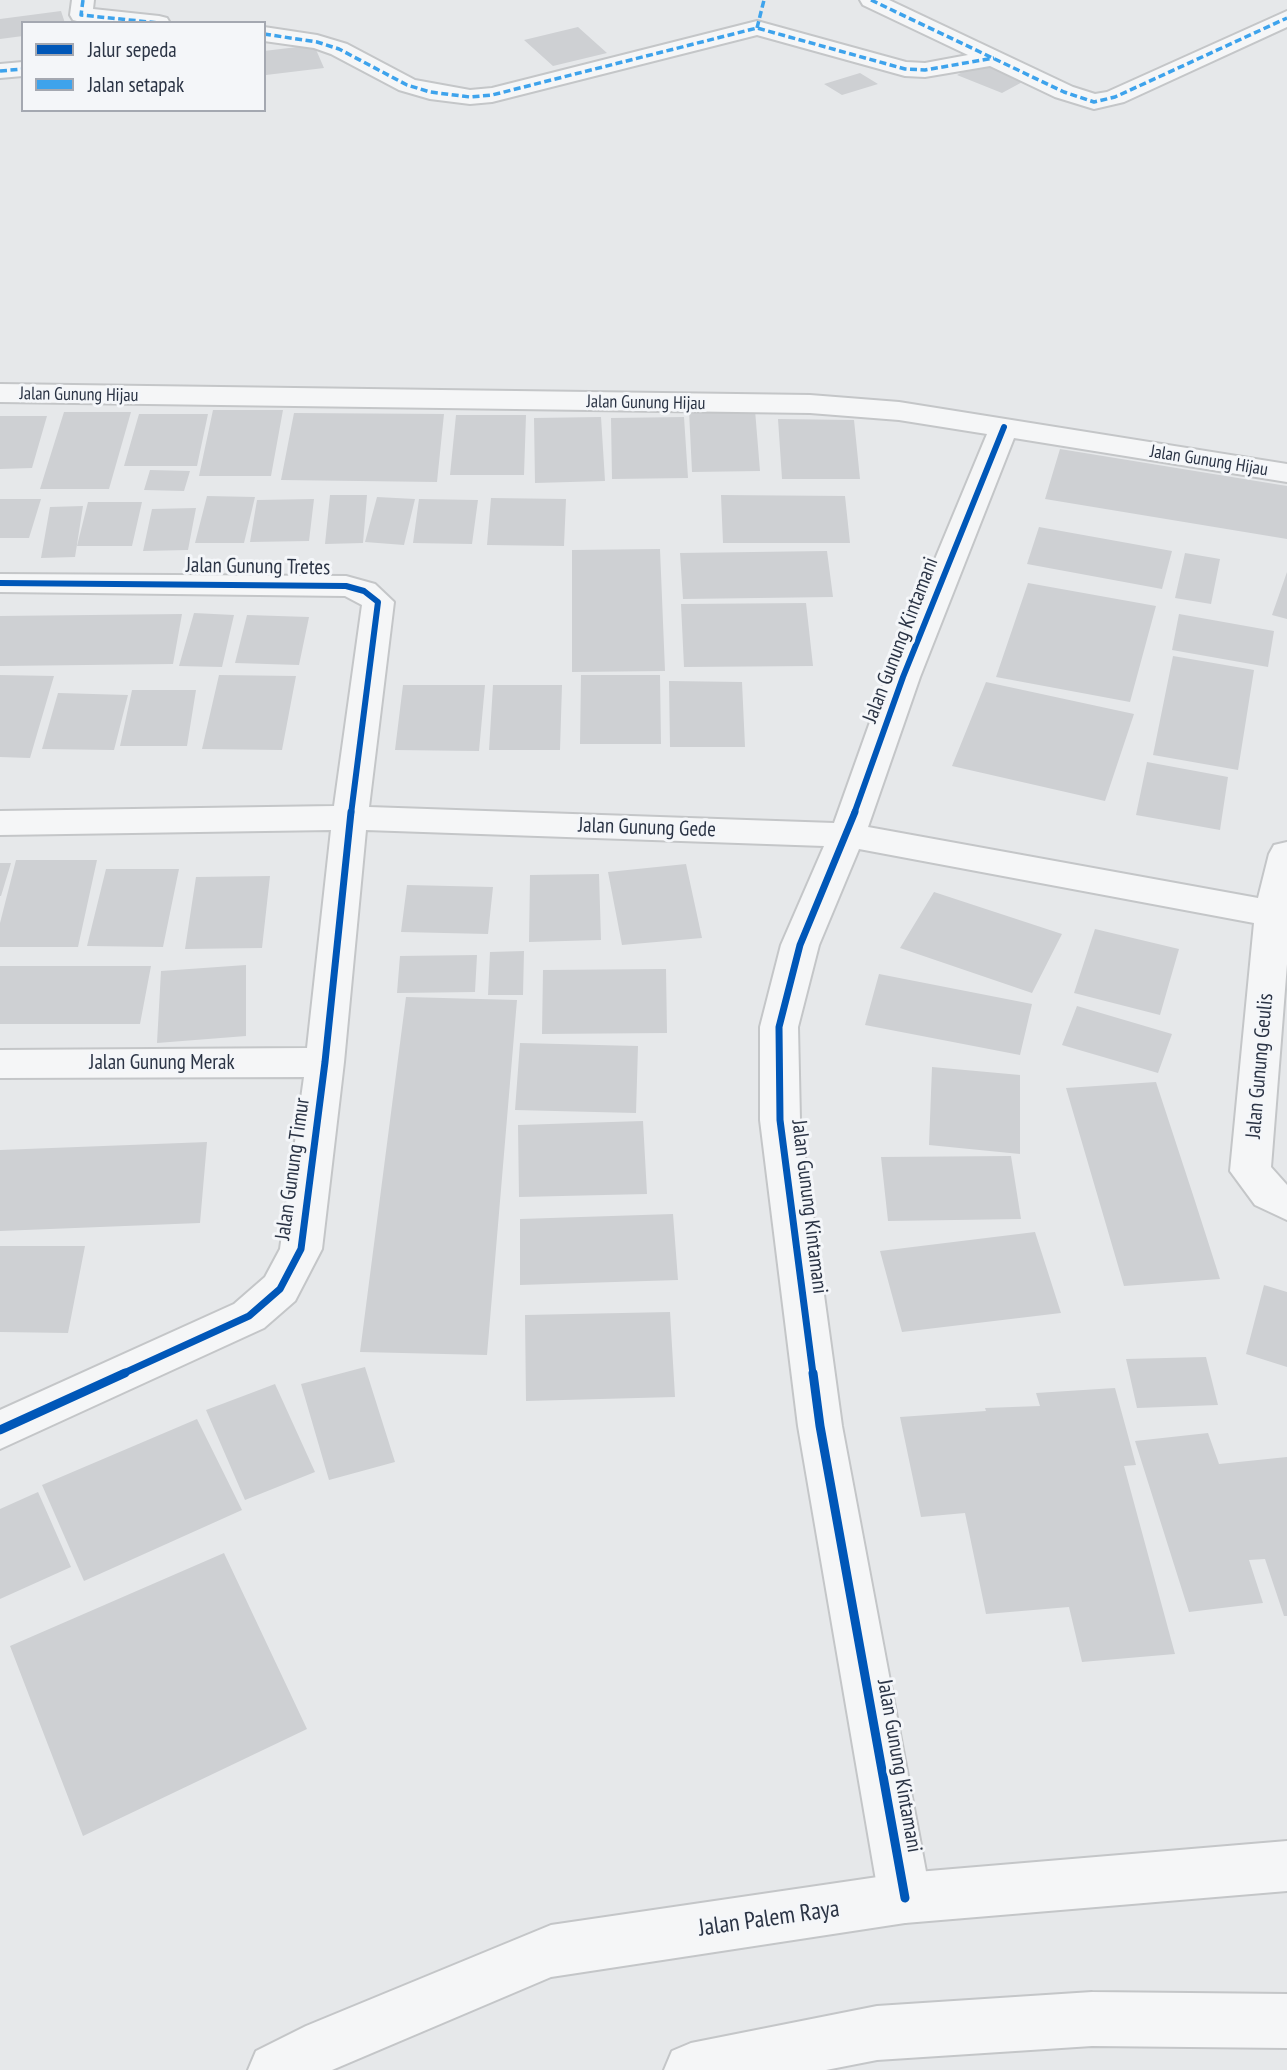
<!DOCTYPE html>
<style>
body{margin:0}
#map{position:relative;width:1287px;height:2070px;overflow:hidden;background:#e6e8ea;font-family:"PT Sans Narrow",sans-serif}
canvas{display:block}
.legend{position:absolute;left:21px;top:21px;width:245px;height:91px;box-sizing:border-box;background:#f4f6f9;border:2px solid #a4a8b1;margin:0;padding:9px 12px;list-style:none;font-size:21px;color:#2b3445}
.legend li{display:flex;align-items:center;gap:14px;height:35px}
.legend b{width:35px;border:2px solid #a4a8b1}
</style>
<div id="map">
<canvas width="1287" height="2070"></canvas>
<ul class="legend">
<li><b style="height:9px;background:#0057b8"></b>Jalur sepeda</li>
<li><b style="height:9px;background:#3ea3ec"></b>Jalan setapak</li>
</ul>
</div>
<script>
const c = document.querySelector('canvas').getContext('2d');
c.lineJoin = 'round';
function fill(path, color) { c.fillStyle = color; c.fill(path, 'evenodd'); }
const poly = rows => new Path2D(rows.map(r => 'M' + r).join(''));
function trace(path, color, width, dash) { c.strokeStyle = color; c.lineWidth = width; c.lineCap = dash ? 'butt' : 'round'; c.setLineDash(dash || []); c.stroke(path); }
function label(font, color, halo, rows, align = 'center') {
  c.font = font + ' "PT Sans Narrow",sans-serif'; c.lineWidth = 6; c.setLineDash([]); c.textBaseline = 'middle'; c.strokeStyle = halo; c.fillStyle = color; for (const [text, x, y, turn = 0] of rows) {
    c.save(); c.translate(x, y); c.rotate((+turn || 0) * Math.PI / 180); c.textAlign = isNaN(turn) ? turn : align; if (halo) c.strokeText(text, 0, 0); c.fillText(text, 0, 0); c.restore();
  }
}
const building = poly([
 [61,11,65,23,23,23,23,36,0,39,0,19],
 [578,27,607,53,553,66,524,40],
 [314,45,324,68,266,75,264,51],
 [981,62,1026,80,1002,93,957,75],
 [860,73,878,84,842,95,824,84],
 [213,410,283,410,271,476,199,476],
 [755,410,760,471,692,472,689,411],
 [64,412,131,412,109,489,40,489],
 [294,413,444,414,437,482,281,480],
 [139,414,208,414,197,466,124,466],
 [456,415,526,415,524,475,450,475],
 [0,416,47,416,32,468,0,469],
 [601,417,605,481,535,483,534,418],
 [684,417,688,478,612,479,611,418],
 [778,419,854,420,860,479,782,479],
 [1060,449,1287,486,1287,539,1045,499],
 [150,470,190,471,184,491,144,490],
 [330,495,367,495,363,543,325,544],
 [721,495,845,496,850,543,723,543],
 [207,496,255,497,244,543,195,543],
 [377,497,415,499,404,545,365,542],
 [491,498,566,499,564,546,487,545],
 [0,499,41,499,29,538,0,538],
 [314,499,309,541,250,542,257,500],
 [419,499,478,500,472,544,413,543],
 [88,502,142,502,132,546,77,546],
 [83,506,75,557,41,558,50,507],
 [196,508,188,550,143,551,152,509],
 [1039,527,1172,551,1162,589,1027,564],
 [660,549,665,671,572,672,572,550],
 [827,551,833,597,683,599,680,553],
 [1185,553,1220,559,1211,604,1175,598],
 [1287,572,1287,619,1272,615],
 [1028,583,1156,606,1130,702,996,677],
 [806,603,813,666,684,667,681,604],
 [194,613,234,615,222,667,179,666],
 [182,614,173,664,0,666,0,616],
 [1179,614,1274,631,1268,667,1172,650],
 [247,615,309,617,299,665,235,663],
 [1173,656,1254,670,1238,770,1153,755],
 [0,675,54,676,30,758,0,757],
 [219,675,296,676,282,750,202,749],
 [581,675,660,675,661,744,580,744],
 [669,681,742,682,745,747,670,747],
 [986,682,1134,714,1105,801,952,766],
 [403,685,485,685,479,751,395,750],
 [493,685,562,685,560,750,489,750],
 [132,690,196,690,187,746,120,746],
 [58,693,128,695,114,750,42,749],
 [1147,762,1228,777,1220,830,1136,815],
 [16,860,97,860,78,947,0,947,0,923],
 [0,863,11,863,1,896,0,896],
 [686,864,702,938,622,945,608,872],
 [106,869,179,869,163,947,87,946],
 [599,874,601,940,529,942,530,875],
 [270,876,262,948,185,949,196,877],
 [407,885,493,887,488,934,401,932],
 [934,892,1062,934,1032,993,900,948],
 [1095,929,1179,949,1160,1015,1074,993],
 [524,951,523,995,488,995,490,952],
 [477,955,475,992,397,993,400,956],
 [246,965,246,1036,157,1043,161,971],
 [0,966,151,966,140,1024,0,1024],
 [666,969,667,1033,542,1034,543,970],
 [879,974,1032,1004,1020,1055,865,1025],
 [406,997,517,1000,487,1355,360,1352],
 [1077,1006,1172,1034,1158,1073,1062,1045],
 [520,1043,638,1046,636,1113,515,1110],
 [932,1067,1020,1075,1020,1154,929,1145],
 [1156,1082,1194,1198,1220,1279,1124,1286,1066,1088],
 [643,1121,647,1194,519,1197,518,1125],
 [207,1142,200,1223,0,1231,0,1150],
 [1011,1156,1021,1219,888,1221,881,1157],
 [673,1214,678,1280,520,1285,520,1219],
 [1035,1232,1061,1313,902,1332,880,1251],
 [0,1246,85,1246,68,1333,0,1332],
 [1264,1285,1287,1292,1287,1367,1246,1354],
 [670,1312,675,1397,526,1401,525,1315],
 [1206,1357,1218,1405,1137,1408,1126,1359],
 [365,1367,395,1462,329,1480,301,1384],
 [275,1384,315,1472,245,1500,206,1410],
 [1115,1388,1136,1465,1124,1466,1175,1654,1082,1662,1069,1607,986,1614,965,1513,921,1517,900,1417,986,1411,985,1408,1040,1406,1036,1393],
 [197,1419,242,1510,84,1581,42,1485],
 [1208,1433,1219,1464,1287,1457,1287,1616,1284,1616,1265,1559,1249,1560,1263,1603,1189,1612,1135,1441],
 [38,1492,71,1567,0,1599,0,1509],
 [224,1553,307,1729,83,1836,10,1646]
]);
const minor = poly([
 [72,0,94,0,93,9,159,16,167,18,170,23,81,22,73,20,70,15,72,0],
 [860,0,889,0,1073,87,1095,94,1107,92,1287,11,1287,27,1124,102,1094,109,1055,97,990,66,925,77,905,76,757,35,492,102,470,104,430,99,399,90,331,54,314,48,264,41,264,27,317,35,347,44,415,80,470,90,492,88,757,21,906,62,925,63,968,55,863,5,860,0],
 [23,62,23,76,0,78,0,64,23,62],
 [0,384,810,395,899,402,1287,464,1287,482,1014,438,920,677,868,827,1258,898,1269,854,1274,845,1287,842,1287,964,1271,1167,1287,1185,1287,1220,1255,1205,1230,1171,1254,923,859,849,819,945,798,1027,800,1120,842,1426,931,1898,923,1916,905,1923,887,1916,879,1898,798,1426,760,1120,760,1027,781,945,824,846,366,830,344,1062,322,1249,295,1301,264,1328,0,1449,0,1410,234,1304,265,1277,280,1249,304,1077,0,1078,0,1050,307,1048,331,830,0,835,0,811,334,806,362,605,345,596,0,592,0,574,346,576,375,584,394,602,369,807,834,823,886,677,987,434,899,420,810,413,0,402,0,384]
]);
const tertiary = poly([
 [1287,1841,1287,1891,905,1923,551,1977,332,2070,248,2070,256,2051,306,2026,551,1925,905,1873,1287,1841],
 [1092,1992,1287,1994,1287,2048,1092,2046,877,2060,826,2070,664,2070,672,2051,691,2043,877,2006,1092,1992]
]);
const quiet = poly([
 [83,0,81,15,159,23],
 [871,0,1064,92,1094,102,1115,97,1287,18],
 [757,28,764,0],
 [264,34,317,42,339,49,407,85,430,92,470,97,492,95,757,28,905,69,925,70,994,58],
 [0,71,23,69]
]);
const cyclewayFar2 = poly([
 [0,583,346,586,364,591,378,602,351,814],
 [854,814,903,677,1004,427]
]);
const cyclewayFar1 = poly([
 [122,1374,249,1316,280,1289,301,1249,325,1062,351,812],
 [813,1374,780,1120,779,1027,800,945,855,812]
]);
const cycleway = poly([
 [813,1373,820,1426,905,1898],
 [0,1430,125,1373]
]);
const farStreetnames = [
 ["Jalan Gunung Hijau",79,395,1],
 ["Jalan Gunung Hijau",646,403,1],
 ["Jalan Gunung Hijau",1209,461,9]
];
const streetNames = [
 ["Jalan Gunung Tretes",258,567,1],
 ["Jalan Gunung Kintamani",901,640,-69],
 ["Jalan Gunung Gede",647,828,2],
 ["Jalan Gunung Merak",162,1063],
 ["Jalan Gunung Geulis",1260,1066,-85],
 ["Jalan Gunung Timur",293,1169,-82],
 ["Jalan Gunung Kintamani",809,1207,83],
 ["Jalan Gunung Kintamani",899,1766,80]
];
const nearStreetnames = [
 ["Jalan Palem Raya",769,1919,-8]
];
fill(building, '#ced0d3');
trace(minor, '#c4c6c8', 4);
trace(tertiary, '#c4c6c8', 4);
fill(minor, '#f5f6f7');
fill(tertiary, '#f5f6f7');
trace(quiet, '#3ea3ec', 3.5, [7, 3.5]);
trace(cyclewayFar2, '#0057b8', 6);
trace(cyclewayFar1, '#0057b8', 7);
trace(cycleway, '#0057b8', 9);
label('18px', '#2b3445', '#f4f6f9', farStreetnames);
label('21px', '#2b3445', '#f4f6f9', streetNames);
label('24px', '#2b3445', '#f4f6f9', nearStreetnames);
</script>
